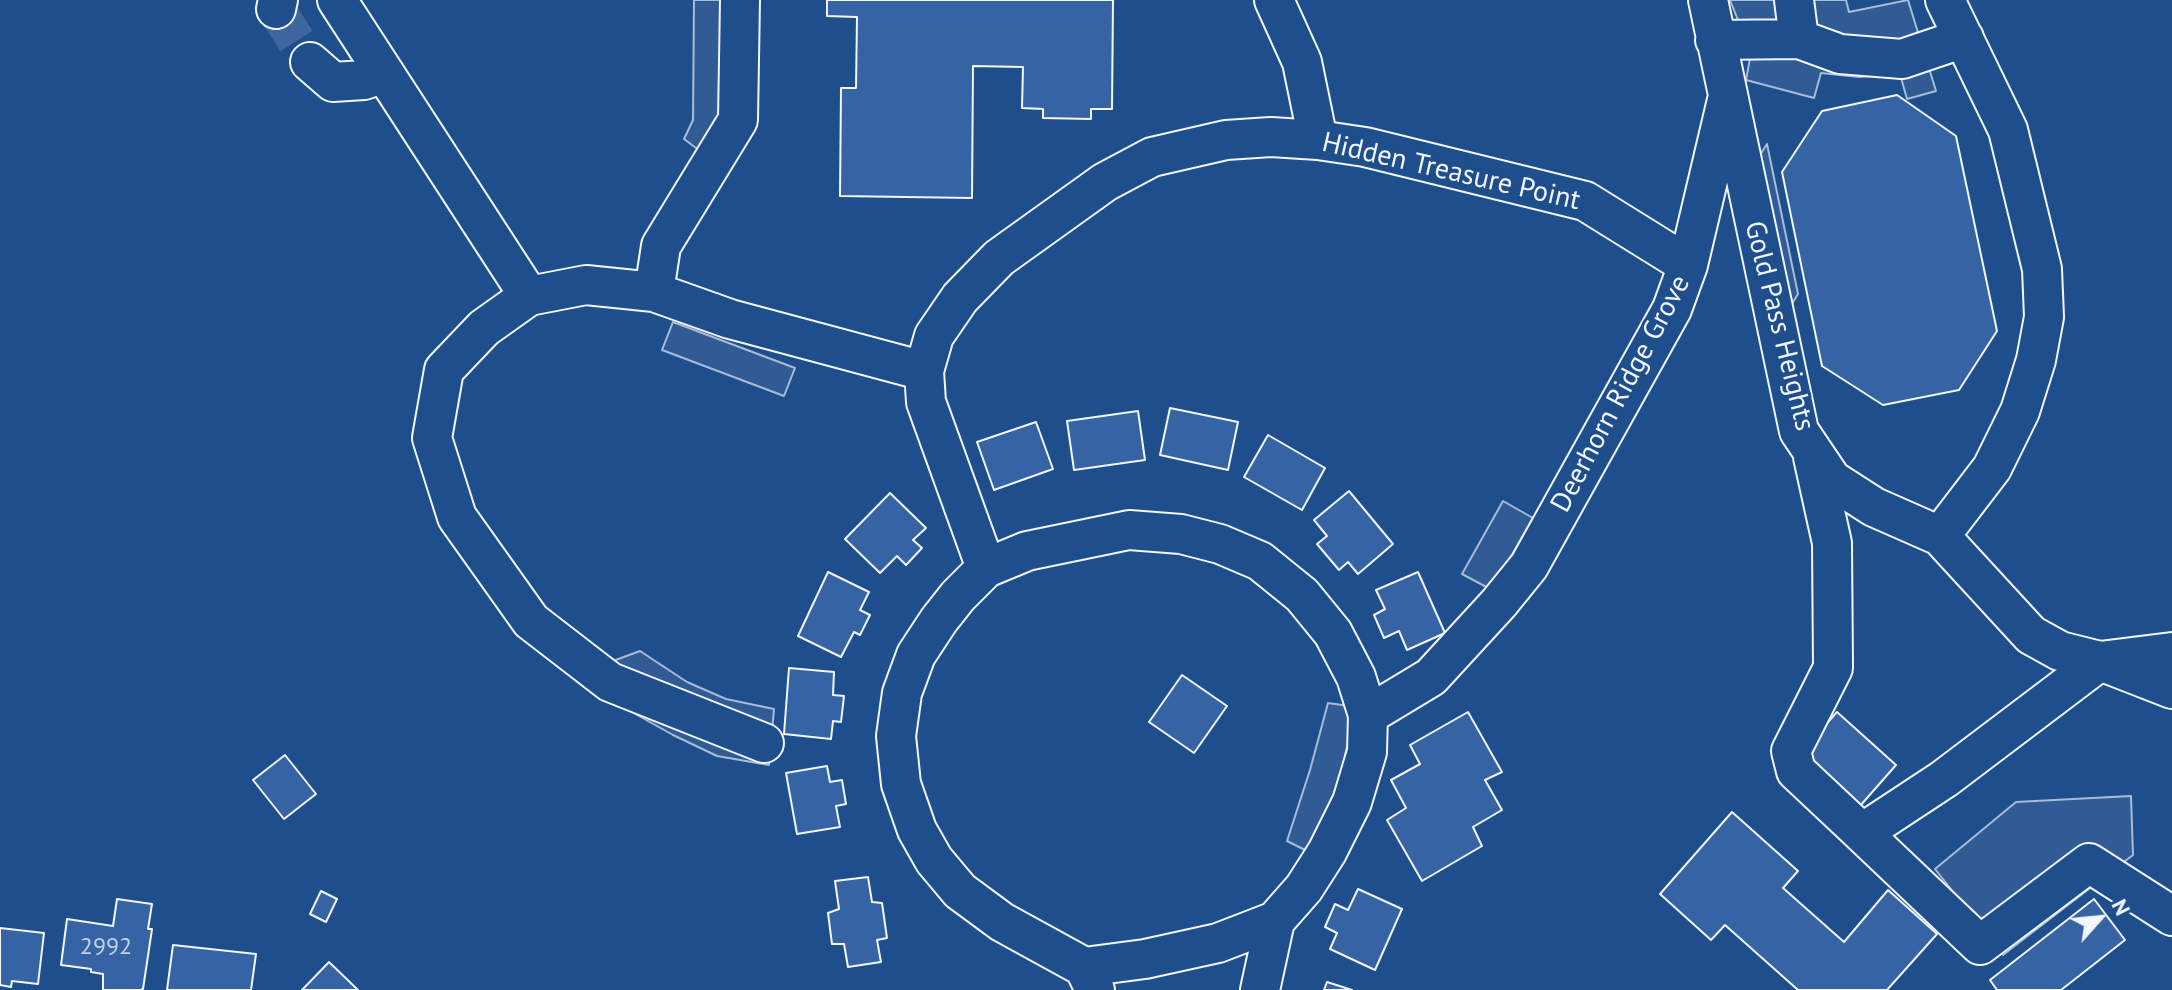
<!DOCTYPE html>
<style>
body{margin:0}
#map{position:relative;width:2172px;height:990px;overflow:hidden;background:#1f4e8c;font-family:"PT Sans",sans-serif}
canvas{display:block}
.north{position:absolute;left:2060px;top:878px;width:80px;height:80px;-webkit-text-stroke:6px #1f4e8c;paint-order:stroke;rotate:63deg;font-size:22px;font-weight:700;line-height:32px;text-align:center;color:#f2f6ff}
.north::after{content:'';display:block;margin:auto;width:28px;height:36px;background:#f2f6ff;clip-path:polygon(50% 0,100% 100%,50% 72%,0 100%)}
</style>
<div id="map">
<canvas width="2172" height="990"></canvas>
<div class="north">N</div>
</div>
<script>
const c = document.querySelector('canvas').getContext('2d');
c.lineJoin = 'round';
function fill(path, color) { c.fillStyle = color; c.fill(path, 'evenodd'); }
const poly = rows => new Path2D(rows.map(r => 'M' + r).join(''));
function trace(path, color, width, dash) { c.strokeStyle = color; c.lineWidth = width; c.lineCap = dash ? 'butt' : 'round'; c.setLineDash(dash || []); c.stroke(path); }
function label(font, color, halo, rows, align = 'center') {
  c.font = font + ' "PT Sans",sans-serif'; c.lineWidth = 6; c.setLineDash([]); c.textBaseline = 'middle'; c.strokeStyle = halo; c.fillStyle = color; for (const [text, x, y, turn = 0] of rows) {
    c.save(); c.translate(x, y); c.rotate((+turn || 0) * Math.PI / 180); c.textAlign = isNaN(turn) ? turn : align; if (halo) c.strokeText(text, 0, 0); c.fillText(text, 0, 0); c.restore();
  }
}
const parking = poly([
 [694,0,722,0,720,117,700,151,684,139,693,120,694,0],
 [1730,0,1846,0,1849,12,1908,0,1936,91,1907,99,1900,74,1859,77,1821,73,1814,98,1746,80,1751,53,1730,0],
 [1767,144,1798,294,1777,328,1745,178,1767,144],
 [673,322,795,368,784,396,662,350,673,322],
 [1503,501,1533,518,1492,590,1462,574,1503,501],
 [640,651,687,682,726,699,774,709,769,765,717,756,673,735,623,707,583,672,640,651],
 [1328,703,1356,707,1340,778,1311,853,1287,841,1310,770,1328,703],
 [2131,796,2133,855,2003,955,1935,869,2016,802,2131,796]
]);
const building = poly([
 [827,0,1113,0,1112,109,1091,109,1091,119,1043,118,1043,109,1022,108,1023,67,973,66,972,198,840,196,841,88,856,88,857,17,827,16,827,0],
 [1897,95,1956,136,1997,331,1959,390,1883,405,1822,366,1782,172,1822,111,1897,95],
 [1170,408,1238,422,1228,470,1160,455,1170,408],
 [1138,411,1145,460,1074,470,1067,421,1138,411],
 [1036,422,1053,469,994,490,977,442,1036,422],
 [1268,435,1325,468,1302,510,1244,477,1268,435],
 [1349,491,1393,544,1358,574,1348,562,1339,570,1317,544,1327,536,1314,520,1349,491],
 [890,493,926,528,913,540,922,548,906,565,897,556,880,573,845,539,890,493],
 [828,572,869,592,860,610,870,615,860,635,854,632,841,657,798,636,828,572],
 [1418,572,1445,633,1407,650,1399,631,1384,638,1374,615,1385,609,1376,590,1418,572],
 [789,668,834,672,833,695,844,696,841,722,833,721,831,739,784,734,789,668],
 [1182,675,1227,706,1194,753,1149,722,1182,675],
 [1468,712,1502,772,1485,780,1502,810,1473,827,1482,846,1422,881,1387,820,1406,808,1391,780,1420,764,1410,745,1468,712],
 [1837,712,1896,765,1860,806,1801,752,1837,712],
 [285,755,316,794,284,819,253,780,285,755],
 [827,766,830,782,842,780,846,804,836,806,840,827,797,834,786,773,827,766],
 [1732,812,1798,871,1783,888,1844,942,1888,890,1937,934,1887,990,1798,990,1725,925,1711,940,1660,894,1732,812],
 [868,877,872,902,882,903,887,938,877,940,881,962,848,967,844,944,832,944,828,913,839,909,835,881,868,877],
 [1358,889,1402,909,1375,970,1330,949,1337,933,1325,927,1335,904,1348,910,1358,889],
 [321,891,337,899,326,922,310,914,321,891],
 [117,899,152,904,148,929,152,929,143,989,141,990,103,990,103,974,91,972,91,969,61,965,67,919,113,926,117,899],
 [2094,899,2125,940,2061,990,1997,990,1990,980,2094,899],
 [0,928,44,933,38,984,12,981,11,987,0,985,0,928],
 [173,945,256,954,251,990,167,990,173,945],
 [329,962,358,990,302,990,329,962],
 [1327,982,1352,990,1324,990,1327,982]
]);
const minorTunnel = poly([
 [276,9,310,62]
]);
const minor = poly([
 [337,0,529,296],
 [740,0,738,120,661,246,654,292,730,319,924,371],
 [1274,0,1302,62,1318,140],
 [1708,0,1799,431,1832,480,1874,507,1940,536,2031,635,2060,651,2100,661,2172,652],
 [276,9,278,0],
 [1799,39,1840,54,1902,59,1964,38],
 [1715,40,1799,39,1794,0],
 [310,62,333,82,364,80,384,73],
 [654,292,586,285,529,296,484,328,444,370,432,438,457,517,531,621,610,682,764,743],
 [1813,457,1832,543,1833,668,1791,751,1796,771,1862,833,1944,779,2100,661,2172,689],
 [1940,536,1992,468,2020,411,2036,360,2044,317,2042,269,2008,130,1945,0],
 [986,568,926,402,924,371,934,336,960,298,999,258,1105,182,1152,157,1226,140,1271,137,1318,140,1365,147,1585,201,1688,265],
 [1862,833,1980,945,2089,863,2172,916],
 [1084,967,1145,959,1218,943,1275,921],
 [1095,990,1084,967,1002,922,960,891,934,860,917,830,901,784,896,736,902,693,916,655,939,620,958,596,986,568,1027,551,1129,530,1181,534,1220,544,1260,561,1302,595,1333,633,1356,677,1368,715,1431,677,1499,603,1529,566,1672,309,1688,265,1727,100],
 [1260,990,1275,921,1304,888,1327,852,1352,802,1367,752,1368,715]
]);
const numberNames = [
 ["2992",106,947]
];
const streetNames = [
 ["Hidden Treasure Point",1451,172,13],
 ["Gold Pass Heights",1779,326,76],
 ["Deerhorn Ridge Grove",1621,394,-62]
];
fill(parking, '#305b95');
trace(parking, '#a8bbd7', 2);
fill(building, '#3563a3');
trace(building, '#f2f6ff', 2);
trace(minorTunnel, '#3f679d', 38, [38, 19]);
trace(minor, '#f2f6ff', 42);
trace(minor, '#1f4e8c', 38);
label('24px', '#c3d1e8', null, numberNames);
label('28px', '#f2f6ff', '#1f4e8c', streetNames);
</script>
